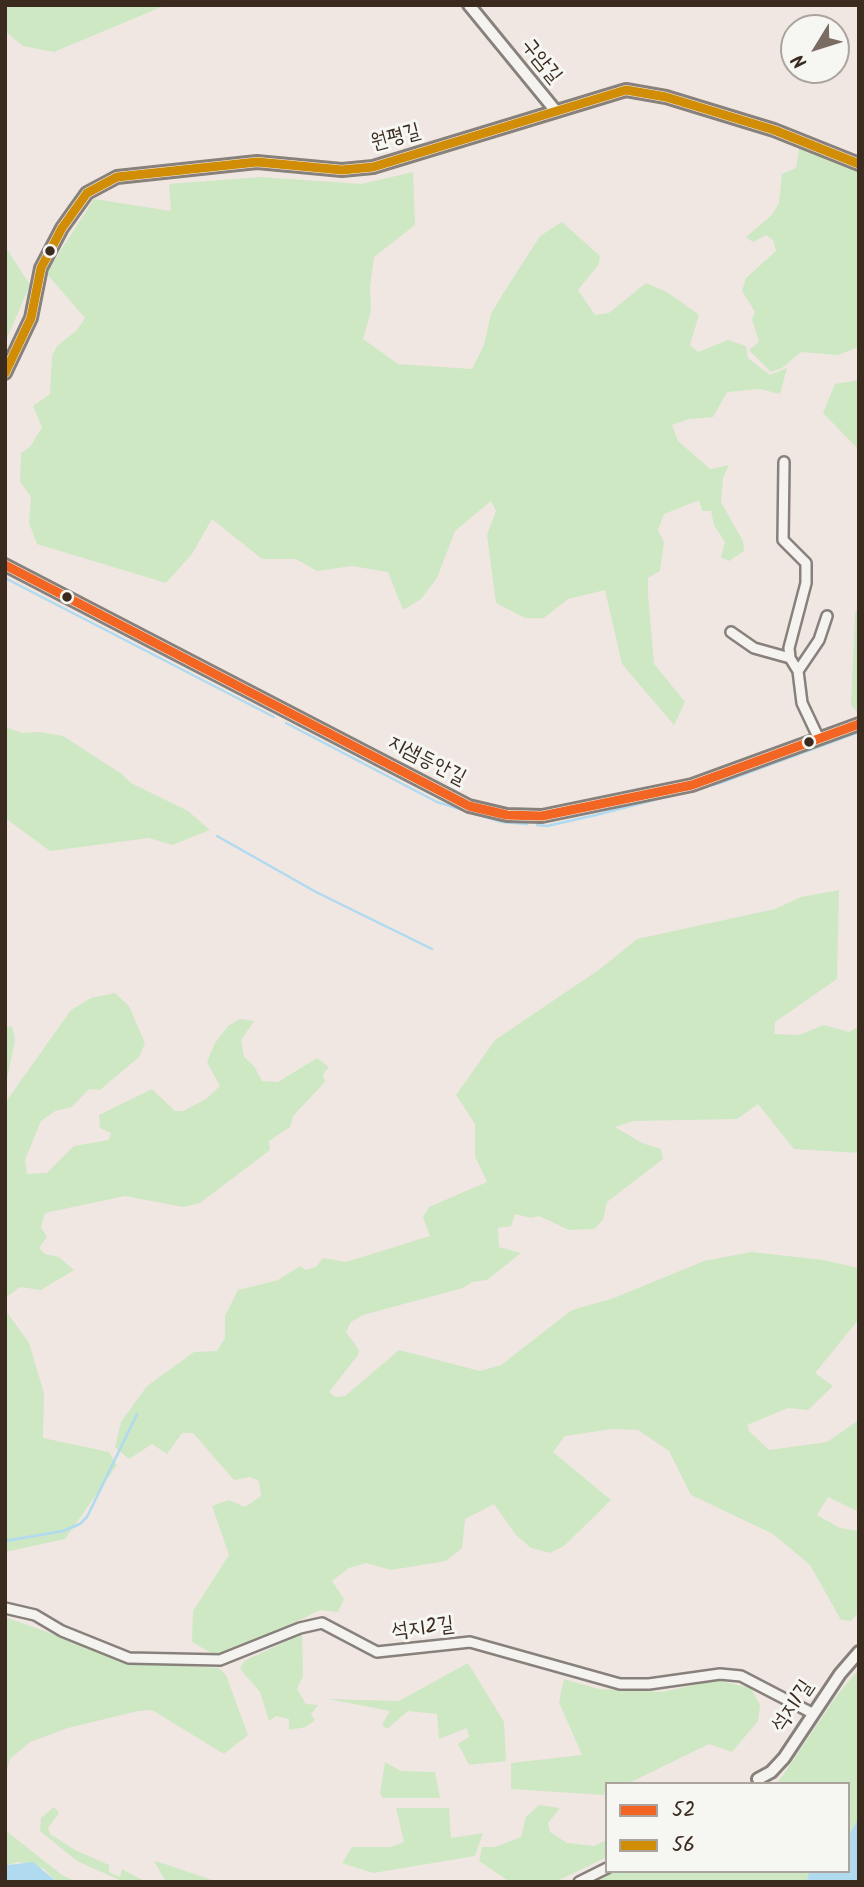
<!DOCTYPE html>
<meta charset="utf-8">
<style>
body{margin:0}
#map{position:relative;width:864px;height:1887px;overflow:hidden;background:#f0e7e2;font-family:Kalam,sans-serif}
canvas{display:block}
.frame{position:absolute;inset:0;border:7px solid #3b2a1e;pointer-events:none}
.legend{position:absolute;left:605px;top:1782px;width:245px;height:91px;box-sizing:border-box;background:#f6f6f2;border:2px solid #aba49d;margin:0;padding:9px 12px;list-style:none;font-size:21px;color:#3b2a1e}
.legend li{display:flex;align-items:center;gap:14px;height:35px}
.legend b{width:35px;border:2px solid #aba49d}
.north{position:absolute;left:780px;top:14px;width:70px;height:70px;box-sizing:border-box;background:#f6f6f2;border:2px solid #aba49d;border-radius:50%;rotate:232deg;font-size:19px;font-weight:700;line-height:28px;text-align:center;color:#3b2a1e}
.north::after{content:'';display:block;margin:auto;width:24px;height:32px;background:#7a6c63;clip-path:polygon(50% 0,100% 100%,50% 72%,0 100%)}
</style>
<div id="map">
<canvas width="864" height="1887"></canvas>
<div class="frame"></div>
<ul class="legend">
<li><b style="height:9px;background:#f26522"></b>52</li>
<li><b style="height:9px;background:#d18d06"></b>56</li>
</ul>
<div class="north">N</div>
</div>
<script>
const c = document.querySelector('canvas').getContext('2d');
c.lineJoin = 'round';
function fill(path, color) { c.fillStyle = color; c.fill(path, 'evenodd'); }
const poly = rows => new Path2D(rows.map(r => 'M' + r).join(''));
function trace(path, color, width, dash) { c.strokeStyle = color; c.lineWidth = width; c.lineCap = dash ? 'butt' : 'round'; c.setLineDash(dash || []); c.stroke(path); }
function label(font, color, halo, rows, align = 'center') {
  c.font = font + ' Kalam,"Poor Story",sans-serif'; c.lineWidth = 6; c.setLineDash([]); c.textBaseline = 'middle'; c.strokeStyle = halo; c.fillStyle = color; for (const [text, x, y, turn = 0] of rows) {
    c.save(); c.translate(x, y); c.rotate((+turn || 0) * Math.PI / 180); c.textAlign = isNaN(turn) ? turn : align; if (halo) c.strokeText(text, 0, 0); c.fillText(text, 0, 0); c.restore();
  }
}
const green = poly([
 [5,5,166,5,54,52,23,46,5,31],
 [800,144,859,169,859,347,838,355,801,352,782,368,771,372,749,350,759,342,752,319,755,312,742,291,746,278,776,251,773,240,766,235,753,242,746,237,772,215,779,203,782,174,796,168],
 [413,172,415,225,374,257,370,287,371,311,363,339,398,364,472,369,484,345,491,314,504,292,540,236,562,222,600,256,599,264,578,290,595,315,609,313,646,283,667,292,699,315,690,345,698,352,728,340,746,346,748,358,770,375,787,368,780,394,760,389,727,392,713,417,689,419,672,425,678,441,710,469,729,465,723,478,721,502,743,541,744,551,729,561,721,557,725,542,714,525,711,511,702,511,699,500,664,514,658,530,664,542,660,571,648,578,648,594,654,664,685,702,674,725,622,664,605,590,568,599,544,618,525,618,496,603,487,535,496,511,491,501,455,531,437,578,421,599,403,610,388,572,352,566,317,571,296,559,262,559,212,519,192,554,166,583,37,544,29,523,31,497,20,482,21,453,30,447,42,427,33,406,50,394,52,356,57,346,77,330,85,318,46,273,94,199,171,211,169,184,261,177,361,184],
 [5,246,30,285,5,343],
 [859,380,859,450,823,413,835,384],
 [859,605,859,714,851,705,855,613],
 [5,727,22,733,40,732,63,736,122,774,131,783,188,811,210,830,172,845,149,838,50,851,5,818],
 [839,890,837,979,775,1022,774,1034,799,1035,824,1025,849,1032,859,1026,859,1153,794,1149,758,1104,737,1119,633,1121,615,1127,642,1143,661,1149,663,1159,607,1202,603,1220,594,1229,569,1230,539,1216,531,1218,515,1214,511,1226,498,1228,499,1247,521,1253,487,1280,472,1282,463,1288,363,1315,351,1322,346,1332,359,1350,358,1355,329,1392,335,1397,345,1396,399,1350,480,1371,501,1365,572,1310,614,1298,704,1261,751,1252,823,1260,859,1268,859,1319,815,1373,833,1386,808,1410,788,1408,747,1425,749,1431,769,1450,827,1442,859,1420,859,1512,828,1497,817,1515,840,1528,859,1531,859,1612,851,1621,841,1620,810,1565,773,1534,691,1495,669,1451,638,1430,612,1429,565,1436,553,1452,611,1500,564,1546,550,1553,531,1548,516,1535,494,1504,465,1519,462,1548,446,1561,391,1570,366,1563,349,1568,332,1581,344,1599,338,1612,320,1610,243,1648,213,1654,192,1642,193,1611,229,1555,212,1506,229,1500,245,1507,261,1496,259,1481,250,1477,234,1480,193,1433,182,1433,167,1454,152,1444,129,1459,115,1447,121,1422,147,1386,194,1352,217,1351,225,1338,225,1316,238,1290,278,1280,300,1266,306,1270,316,1267,323,1258,346,1262,430,1236,423,1217,429,1207,487,1182,475,1156,475,1124,456,1095,495,1040,600,969,637,939,775,909,801,897],
 [115,993,129,1006,145,1043,139,1057,100,1090,89,1089,72,1107,55,1111,41,1121,25,1160,27,1174,47,1173,74,1146,109,1140,111,1133,100,1128,99,1115,152,1089,175,1111,183,1111,206,1099,220,1086,207,1062,215,1043,228,1026,240,1019,254,1021,241,1040,244,1057,254,1066,262,1081,278,1082,317,1058,329,1067,323,1074,325,1082,293,1116,290,1127,269,1141,270,1150,200,1203,183,1207,125,1196,45,1213,41,1227,47,1237,39,1248,45,1254,59,1257,74,1270,41,1290,20,1287,5,1298,5,1103,71,1010,91,998],
 [12,1026,15,1040,5,1089,5,1027],
 [5,1303,6,1311,29,1343,44,1393,43,1438,109,1452,117,1465,65,1539,5,1552],
 [5,1617,134,1663,219,1668,226,1675,248,1735,224,1754,152,1710,138,1711,68,1728,30,1742,10,1759,5,1776],
 [302,1634,303,1676,297,1689,306,1704,318,1705,311,1714,315,1720,306,1727,289,1730,289,1719,276,1716,269,1721,260,1692,240,1669,244,1661],
 [468,1663,504,1722,506,1761,469,1765,458,1744,469,1737,467,1728,439,1739,437,1714,408,1711,387,1729,382,1725,390,1711,328,1699,399,1701],
 [859,1669,859,1817,848,1837,848,1784,777,1784,837,1695],
 [564,1679,599,1689,662,1692,717,1680,751,1688,760,1705,758,1721,732,1752,709,1744,627,1784,607,1784,604,1795,511,1789,511,1763,582,1755,559,1702],
 [385,1762,401,1771,435,1772,440,1798,383,1798,380,1794],
 [539,1805,560,1808,548,1823,550,1832,567,1843,594,1846,607,1840,607,1857,555,1882,510,1882,479,1861,482,1847,495,1847,521,1837,526,1817],
 [54,1807,59,1813,48,1828,50,1834,75,1850,109,1865,109,1872,120,1877,122,1869,146,1882,124,1882,77,1861,40,1831,41,1818],
 [396,1808,449,1808,451,1838,483,1833,475,1856,373,1873,342,1863,352,1847,391,1847,404,1842],
 [5,1830,62,1875,77,1882,57,1882,43,1868,18,1862,8,1865,5,1861],
 [154,1861,159,1862,215,1881,166,1882],
 [614,1871,809,1871,809,1879,799,1882,592,1882]
]);
const water = poly([
 [859,1817,859,1882,799,1882,808,1879,809,1871,848,1871,848,1837],
 [5,1861,8,1865,33,1862,57,1882,5,1882]
]);
const stream = poly([
 [5,578,274,717],
 [286,723,437,802,502,822,527,824],
 [537,825,547,826,596,815,720,783,859,732],
 [217,836,316,892,432,949],
 [5,1541,63,1531,80,1524,87,1517,137,1414]
]);
const minor = poly([
 [784,462,783,540,806,563,806,583,789,648,790,658,798,671,802,703,819,739],
 [731,632,754,648,790,658],
 [798,671,819,640,827,616],
 [5,1608,35,1615,62,1631,129,1658,220,1660,300,1628,322,1623,377,1652,470,1642,620,1684,649,1684,720,1674,741,1676,812,1713],
 [579,1882,607,1868]
]);
const tertiary = poly([
 [469,5,555,110],
 [5,373,31,318,41,268,62,228,87,193,117,177,257,162,342,170,373,167,626,90,666,97,774,130,859,164],
 [5,565,469,806,507,815,542,816,692,785,859,724],
 [758,1779,771,1772,784,1758,840,1674,859,1652]
]);
const bus1 = poly([
 [5,565,469,806,507,815,542,816,692,785,859,724]
]);
const bus2 = poly([
 [5,373,31,318,41,268,62,228,87,193,117,177,257,162,342,170,373,167,626,90,666,97,774,130,859,164]
]);
const markers = [
 [50,251,6,"#3b2a1e"],
 [67,597,6,"#3b2a1e"],
 [809,742,6,"#3b2a1e"]
];
const streetNames = [
 ["구암길",540,62,51],
 ["원평길",396,139,-15],
 ["지샘등안길",426,762,27],
 ["석지2길",423,1630,-7],
 ["석지1길",794,1707,-56]
];
fill(green, '#cee8c4');
fill(water, '#afdaef');
trace(stream, '#afdaef', 2.5);
trace(minor, '#88807b', 14);
trace(tertiary, '#88807b', 16);
trace(minor, '#f4f3f0', 9);
trace(tertiary, '#f4f3f0', 10);
trace(bus1, '#f26522', 9);
trace(bus2, '#d18d06', 9);
for (const [x, y, r, color] of markers) { const dot = new Path2D(); dot.arc(x, y, r, 0, 2 * Math.PI); c.fillStyle = color; c.fill(dot); trace(dot, '#f6f6f2', 2.5); }
label('21px', '#3b2a1e', '#f6f6f2', streetNames);
</script>
